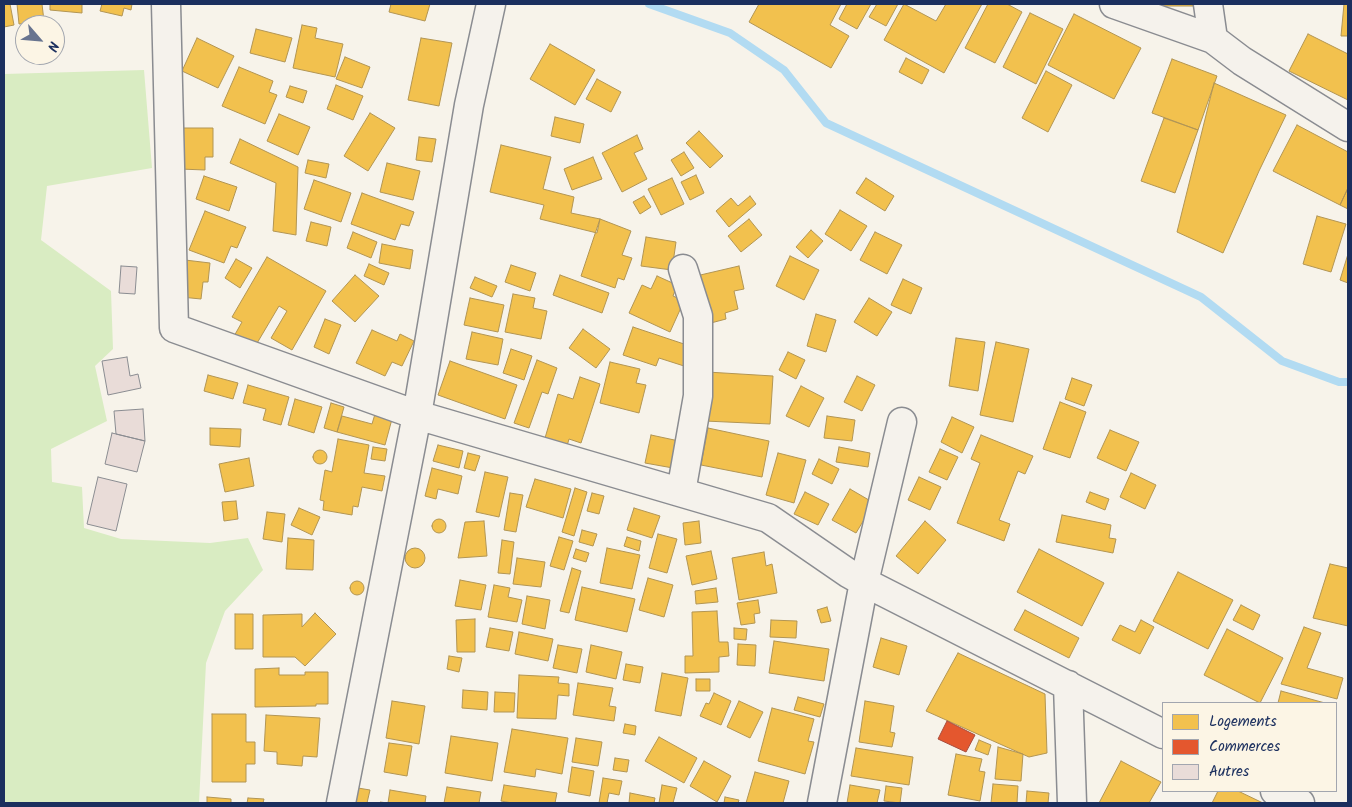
<!DOCTYPE html>
<style>
body{margin:0}
#map{position:relative;width:1352px;height:807px;overflow:hidden;background:#f7f3ea;font-family:Kalam,sans-serif}
canvas{display:block}
.frame{position:absolute;inset:0;border:5px solid #1b2f5e;pointer-events:none}
.legend{position:absolute;left:1162px;top:702px;width:175px;height:90px;box-sizing:border-box;background:#fcf5e5;border:1px solid #a2a6af;margin:0;padding:6px 9px;list-style:none;font-size:15px;color:#1b2f5e}
.legend li{display:flex;align-items:center;gap:10px;height:25px}
.legend b{width:25px;border:1px solid #a2a6af}
.north{position:absolute;left:15px;top:15px;width:50px;height:50px;box-sizing:border-box;background:#fcf5e5;border:1px solid #a2a6af;border-radius:50%;rotate:117deg;font-size:14px;font-weight:700;line-height:20px;text-align:center;color:#1b2f5e}
.north::after{content:'';display:block;margin:auto;width:18px;height:22px;background:#68748f;clip-path:polygon(50% 0,100% 100%,50% 72%,0 100%)}
</style>
<div id="map">
<canvas width="1352" height="807"></canvas>
<div class="frame"></div>
<ul class="legend">
<li><b style="height:14px;background:#f2c14e"></b>Logements</li>
<li><b style="height:14px;background:#e4572e"></b>Commerces</li>
<li><b style="height:14px;background:#e9dcd8"></b>Autres</li>
</ul>
<div class="north">N</div>
</div>
<script>
const c = document.querySelector('canvas').getContext('2d');
c.lineJoin = 'round';
function fill(path, color) { c.fillStyle = color; c.fill(path, 'evenodd'); }
const poly = rows => new Path2D(rows.map(r => 'M' + r).join(''));
function trace(path, color, width, dash) { c.strokeStyle = color; c.lineWidth = width; c.lineCap = dash ? 'butt' : 'round'; c.setLineDash(dash || []); c.stroke(path); }
const green = poly([
 [144,70,152,168,47,186,41,240,111,291,113,349,95,366,107,421,51,449,52,482,82,487,84,528,121,539,210,543,248,538,263,570,225,611,206,663,199,803,4,803,4,74]
]);
const homes = poly([
 [4,4,10,4,14,25,4,27,4,4],
 [17,4,42,4,44,21,19,24,17,4],
 [50,4,82,4,82,13,50,10,50,4],
 [102,4,132,4,131,10,124,8,122,16,100,11,102,4],
 [391,4,430,4,425,21,389,12,391,4],
 [759,4,841,4,830,25,849,36,831,68,749,22,759,4],
 [847,4,871,4,857,29,839,19,847,4],
 [877,4,898,4,886,26,869,17,877,4],
 [904,4,936,21,946,4,982,4,944,73,884,40,904,4],
 [988,4,1007,4,1022,12,995,63,965,48,988,4],
 [1158,4,1193,4,1193,6,1158,6,1158,4],
 [1344,4,1348,4,1348,36,1341,36,1344,4],
 [1030,13,1063,29,1036,84,1003,67,1030,13],
 [1074,14,1141,48,1114,99,1048,65,1074,14],
 [302,25,317,28,315,38,343,44,335,77,293,68,302,25],
 [256,29,292,38,285,62,250,53,256,29],
 [1308,34,1348,54,1348,100,1289,71,1308,34],
 [197,38,234,56,218,88,182,71,197,38],
 [421,38,452,43,439,106,408,100,421,38],
 [550,44,595,70,575,105,530,79,550,44],
 [345,57,370,67,362,88,336,79,345,57],
 [906,58,929,70,922,84,899,72,906,58],
 [1172,59,1217,76,1198,130,1152,113,1172,59],
 [239,67,273,81,269,92,277,95,265,124,222,106,239,67],
 [1046,71,1072,85,1048,132,1022,118,1046,71],
 [597,79,621,92,611,112,586,99,597,79],
 [1214,83,1286,115,1259,171,1223,253,1177,232,1214,83],
 [336,85,363,96,353,120,327,109,336,85],
 [290,86,307,91,303,103,286,97,290,86],
 [370,113,395,128,368,171,344,156,370,113],
 [279,114,310,127,298,155,267,141,279,114],
 [555,117,584,124,580,143,551,136,555,117],
 [1164,118,1198,130,1175,193,1141,181,1164,118],
 [1297,125,1348,152,1348,188,1340,205,1273,171,1297,125],
 [181,128,213,128,213,157,205,157,205,170,180,169,181,128],
 [699,131,723,156,710,168,686,143,699,131],
 [637,135,643,149,634,153,647,179,622,192,602,153,637,135],
 [419,137,436,139,432,162,416,160,419,137],
 [240,139,298,167,296,235,273,231,276,183,230,163,240,139],
 [501,145,551,157,543,189,574,197,571,213,600,219,597,233,540,219,544,205,490,192,501,145],
 [684,152,694,168,681,176,671,160,684,152],
 [593,157,602,179,572,190,564,169,593,157],
 [308,160,329,164,326,178,305,173,308,160],
 [387,163,420,171,413,200,380,192,387,163],
 [696,175,704,193,690,200,681,182,696,175],
 [204,176,237,187,229,211,196,199,204,176],
 [672,178,684,204,661,215,648,189,672,178],
 [866,178,894,196,885,211,856,193,866,178],
 [314,180,351,193,341,222,304,209,314,180],
 [1348,188,1348,209,1340,205,1348,188],
 [362,193,414,212,409,226,401,224,395,240,351,224,362,193],
 [644,196,651,207,640,214,633,202,644,196],
 [750,196,756,204,729,227,716,211,731,198,738,206,750,196],
 [840,210,867,226,851,251,825,234,840,210],
 [205,211,246,227,237,248,231,246,224,263,189,250,205,211],
 [1317,216,1346,224,1331,272,1303,264,1317,216],
 [600,219,631,231,622,255,632,258,624,280,618,278,615,288,581,276,600,219],
 [749,219,762,235,741,252,728,236,749,219],
 [311,222,331,227,327,246,306,241,311,222],
 [811,230,823,241,808,258,796,247,811,230],
 [353,232,377,242,371,258,347,248,353,232],
 [875,232,902,245,887,274,860,260,875,232],
 [646,237,676,242,672,270,641,266,646,237],
 [382,244,413,250,410,269,379,263,382,244],
 [1348,254,1348,283,1340,280,1348,254],
 [790,256,819,270,804,300,776,286,790,256],
 [267,257,326,291,292,350,271,338,287,311,279,306,253,350,233,338,242,322,232,317,267,257],
 [236,259,252,268,240,288,225,278,236,259],
 [185,260,210,263,208,282,203,282,201,299,181,297,185,260],
 [369,264,389,273,384,285,364,276,369,264],
 [511,265,536,273,530,291,505,282,511,265],
 [739,266,744,289,734,291,738,309,725,313,726,319,707,324,696,276,739,266],
 [355,275,379,296,355,322,332,301,355,275],
 [560,275,609,293,602,313,553,295,560,275],
 [657,276,677,285,673,296,684,301,670,332,629,313,642,285,651,289,657,276],
 [475,277,497,286,492,297,470,288,475,277],
 [903,279,922,288,911,314,891,305,903,279],
 [513,294,535,298,533,308,547,311,541,339,505,332,513,294],
 [470,298,504,305,498,332,464,325,470,298],
 [869,298,892,312,877,336,854,322,869,298],
 [816,314,836,320,826,352,807,346,816,314],
 [325,319,341,325,329,354,314,347,325,319],
 [633,327,690,346,684,366,659,358,656,366,623,355,633,327],
 [583,329,610,349,596,368,569,348,583,329],
 [372,330,397,341,400,334,414,341,402,366,392,362,385,376,356,363,372,330],
 [472,332,503,339,498,365,466,359,472,332],
 [956,338,985,342,978,391,949,386,956,338],
 [996,342,1029,349,1013,422,980,415,996,342],
 [511,349,532,356,524,380,503,373,511,349],
 [788,352,805,360,796,379,779,370,788,352],
 [537,360,557,368,548,394,542,392,529,428,514,423,537,360],
 [450,361,517,385,505,419,438,395,450,361],
 [610,362,640,369,636,383,646,385,639,413,600,403,610,362],
 [707,372,773,376,770,424,705,421,707,372],
 [208,375,238,383,233,399,204,391,208,375],
 [857,376,875,385,862,411,844,402,857,376],
 [580,377,600,384,581,443,569,439,567,446,545,438,558,394,573,399,580,377],
 [1072,378,1092,385,1084,406,1065,399,1072,378],
 [248,385,289,397,281,425,263,420,266,409,243,403,248,385],
 [801,386,824,398,809,427,786,416,801,386],
 [295,399,322,407,314,433,288,425,295,399],
 [1060,402,1086,412,1070,458,1043,449,1060,402],
 [331,403,344,407,337,432,324,428,331,403],
 [375,414,392,419,385,445,337,432,342,416,372,424,375,414],
 [827,416,855,420,852,441,824,438,827,416],
 [952,417,974,427,962,453,941,442,952,417],
 [210,428,241,429,240,447,210,445,210,428],
 [708,428,769,441,762,477,701,465,708,428],
 [1110,430,1139,442,1126,471,1097,458,1110,430],
 [651,435,679,441,673,468,645,463,651,435],
 [981,435,1033,456,1025,474,1018,471,999,520,1010,524,1004,541,957,523,980,463,971,459,981,435],
 [338,439,369,445,364,473,385,476,382,491,362,487,358,507,353,506,352,515,323,510,324,501,320,500,325,470,332,472,338,439],
 [438,445,463,451,459,468,433,461,438,445],
 [373,447,387,449,385,461,371,459,373,447],
 [839,447,870,453,868,467,836,462,839,447],
 [940,449,958,457,947,480,929,472,940,449],
 '313 457a7 7 0 1 1 14 0a7 7 0 1 1-14 0Z',
 [468,453,480,456,475,471,464,468,468,453],
 [778,453,806,460,794,503,766,495,778,453],
 [249,458,254,486,225,492,219,464,249,458],
 [819,459,839,469,832,484,812,474,819,459],
 [432,468,462,476,458,494,438,489,436,499,425,496,432,468],
 [485,472,508,477,499,517,476,512,485,472],
 [1131,473,1156,485,1145,509,1120,497,1131,473],
 [919,477,941,487,930,510,908,500,919,477],
 [535,479,571,489,563,518,526,507,535,479],
 [575,488,587,492,574,536,562,532,575,488],
 [850,489,874,503,856,533,832,520,850,489],
 [805,492,829,504,818,525,794,514,805,492],
 [1090,492,1109,499,1105,510,1086,502,1090,492],
 [510,493,523,495,516,532,504,530,510,493],
 [592,493,604,496,599,514,587,511,592,493],
 [236,501,238,519,224,521,222,502,236,501],
 [299,508,320,517,312,535,291,525,299,508],
 [634,508,660,516,652,538,627,530,634,508],
 [267,512,285,514,282,542,263,539,267,512],
 [1062,515,1111,525,1109,538,1116,539,1113,553,1056,542,1062,515],
 '432 526a7 7 0 1 1 14 0a7 7 0 1 1-14 0Z',
 [484,521,487,556,458,558,465,522,484,521],
 [699,521,701,543,685,545,683,523,699,521],
 [925,521,946,540,918,574,896,556,925,521],
 [582,530,597,534,593,546,579,542,582,530],
 [658,534,677,539,667,573,649,568,658,534],
 [559,537,573,541,564,570,550,566,559,537],
 [627,537,641,541,639,551,624,546,627,537],
 [288,538,314,540,313,570,286,569,288,538],
 [502,540,514,542,510,574,498,573,502,540],
 '405 558a10 10 0 1 1 20 0a10 10 0 1 1-20 0Z',
 [607,548,640,555,632,589,600,583,607,548],
 [576,549,589,553,586,562,573,558,576,549],
 [1039,549,1104,583,1082,626,1017,592,1039,549],
 [711,551,717,579,692,585,686,556,711,551],
 [764,552,766,566,772,564,777,593,739,600,732,558,764,552],
 [517,558,545,562,541,587,513,584,517,558],
 [1330,564,1348,568,1348,626,1313,618,1330,564],
 [572,568,581,571,569,613,560,611,572,568],
 [1178,572,1233,600,1208,649,1153,621,1178,572],
 [648,578,673,585,664,617,639,610,648,578],
 [460,580,486,585,481,610,455,606,460,580],
 '350 588a7 7 0 1 1 14 0a7 7 0 1 1-14 0Z',
 [494,585,510,588,508,597,522,600,517,622,488,617,494,585],
 [582,587,635,599,627,632,575,620,582,587],
 [716,588,718,602,696,604,695,591,716,588],
 [527,596,550,600,545,629,522,624,527,596],
 [758,600,760,613,754,614,755,623,741,625,737,603,758,600],
 [1241,605,1260,615,1253,630,1233,620,1241,605],
 [827,607,831,621,821,623,817,610,827,607],
 [1025,610,1079,638,1069,658,1014,630,1025,610],
 [717,611,719,642,728,642,729,656,719,657,719,672,685,673,685,656,693,656,692,612,717,611],
 [315,613,336,634,305,666,295,657,263,657,263,615,302,614,302,627,315,613],
 [235,614,253,614,253,649,235,649,235,614],
 [475,619,475,652,457,652,456,620,475,619],
 [771,620,797,621,796,638,770,637,771,620],
 [1141,620,1154,627,1140,654,1112,640,1120,625,1135,632,1141,620],
 [1304,627,1321,633,1307,668,1343,678,1337,699,1281,684,1304,627],
 [490,628,513,632,509,651,486,647,490,628],
 [734,628,747,629,746,640,734,639,734,628],
 [1227,629,1283,658,1260,703,1204,675,1227,629],
 [519,632,553,639,548,661,515,654,519,632],
 [881,638,907,646,899,675,873,667,881,638],
 [774,641,829,649,824,681,769,673,774,641],
 [738,644,756,645,755,666,737,665,738,644],
 [558,645,582,649,577,673,553,668,558,645],
 [591,645,622,652,616,679,586,672,591,645],
 [958,653,1045,694,1047,753,1029,757,926,711,958,653],
 [449,656,462,658,459,672,447,669,449,656],
 [626,664,643,667,640,683,623,680,626,664],
 [279,668,279,675,305,675,305,672,328,672,328,704,316,704,316,706,255,707,255,669,279,668],
 [662,673,688,678,681,716,655,711,662,673],
 [519,675,559,677,558,683,569,684,569,696,558,695,556,719,517,718,519,675],
 [696,679,710,679,710,691,696,691,696,679],
 [578,683,613,688,609,706,616,707,614,721,573,715,578,683],
 [463,690,488,692,487,710,462,708,463,690],
 [1281,691,1325,703,1278,703,1281,691],
 [495,692,515,693,514,712,494,712,495,692],
 [714,693,731,701,721,725,700,716,706,703,709,704,714,693],
 [798,697,824,704,820,717,794,710,798,697],
 [392,701,425,706,419,744,386,738,392,701],
 [739,701,763,712,750,738,727,727,739,701],
 [865,701,894,706,890,732,895,733,892,747,859,742,865,701],
 [772,708,814,719,808,741,814,742,805,774,758,761,772,708],
 [212,714,246,714,246,742,255,742,255,764,246,764,246,782,212,782,212,714],
 [266,715,320,718,317,757,303,756,302,766,277,764,277,752,264,751,266,715],
 [625,724,636,726,635,735,623,733,625,724],
 [512,729,568,738,562,774,536,769,535,777,504,772,512,729],
 [451,736,498,743,492,781,445,773,451,736],
 [659,737,697,758,684,783,645,761,659,737],
 [576,738,602,742,598,766,572,762,576,738],
 [979,740,991,745,988,755,975,750,979,740],
 [389,743,412,746,407,776,384,772,389,743],
 [998,747,1023,754,1021,781,995,779,998,747],
 [856,748,913,757,909,785,851,776,856,748],
 [956,754,982,759,979,771,985,772,980,801,948,795,956,754],
 [615,758,629,760,627,772,613,770,615,758],
 [704,761,731,776,717,802,690,786,704,761],
 [1121,761,1161,782,1149,803,1099,803,1121,761],
 [572,767,594,771,590,796,568,792,572,767],
 [755,772,789,781,783,803,746,803,755,772],
 [603,778,622,781,619,795,609,793,607,803,599,803,603,778],
 [993,784,1018,786,1017,803,991,803,993,784],
 [504,785,557,793,555,803,512,803,501,801,504,785],
 [662,785,677,788,673,803,659,803,662,785],
 [850,785,880,790,877,803,847,803,850,785],
 [886,786,902,788,900,803,884,801,886,786],
 [447,787,481,792,479,803,444,803,447,787],
 [358,788,370,790,367,803,355,803,358,788],
 [390,790,426,796,425,803,380,803,380,802,388,803,390,790],
 [1027,791,1049,793,1048,803,1026,803,1027,791],
 [1218,791,1238,791,1263,803,1212,803,1218,791],
 [630,793,655,798,654,803,629,803,630,793],
 [207,797,231,799,231,803,207,803,207,797],
 [725,797,739,800,738,803,724,803,725,797],
 [248,798,264,799,263,803,247,803,248,798]
]);
const shops = poly([
 [947,721,975,735,966,752,938,739,947,721]
]);
const stream = poly([
 [649,4,730,33,784,70,826,123,1201,297,1282,361,1339,382,1348,382]
]);
const building = poly([
 [121,266,137,267,135,294,119,293,121,266],
 [127,357,130,376,138,374,141,388,108,395,102,361,127,357],
 [143,409,145,441,116,434,114,411,143,409],
 [112,433,145,441,137,472,105,464,112,433],
 [98,477,127,484,116,531,87,524,98,477]
]);
const minor = poly([
 [166,4,174,328,417,415,768,518,848,573,864,582,1163,734],
 [1114,4,1213,39,1242,61,1348,127],
 [1208,4,1213,39],
 [681,492,698,396,698,316,683,269],
 [1068,685,1072,803],
 [1275,791,1300,803],
 [341,803,417,415,469,105,491,4],
 [822,803,864,582,902,422]
]);
fill(green, '#d9ecc2');
fill(homes, '#f2c14e');
trace(homes, '#b29553', 1);
fill(shops, '#e4572e');
trace(shops, '#a84b3c', 1);
trace(stream, '#b2dbf2', 8);
fill(building, '#e9dcd8');
trace(building, '#8a8c91', 1);
trace(minor, '#8a8c91', 31);
trace(minor, '#f5f2ec', 28);
</script>
